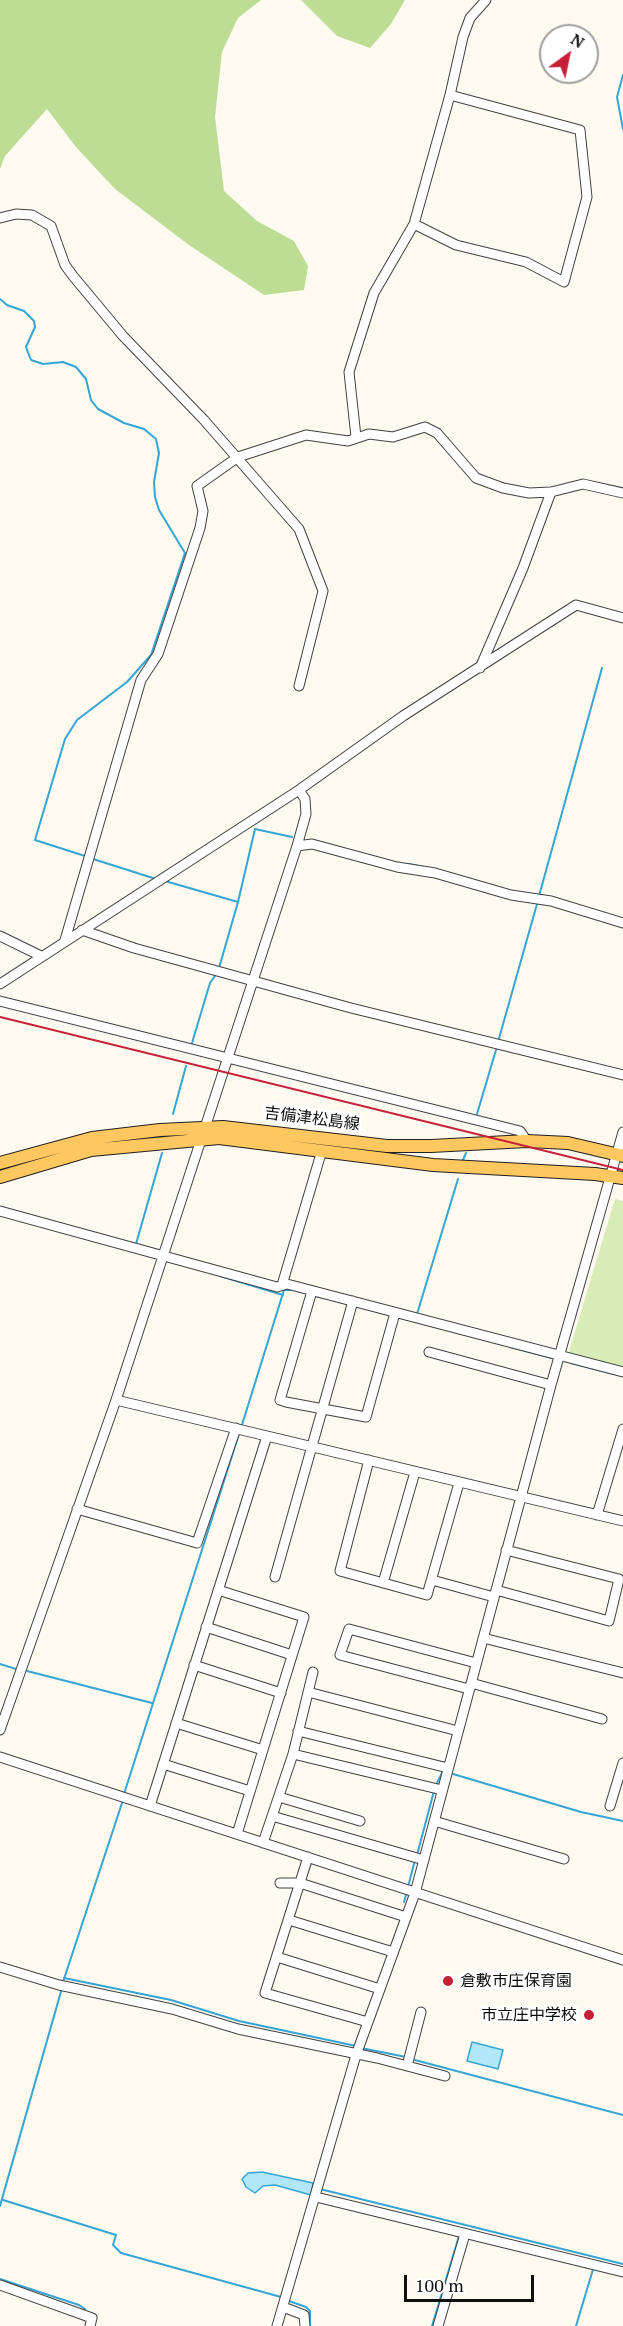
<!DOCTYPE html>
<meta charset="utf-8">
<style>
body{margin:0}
#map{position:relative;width:623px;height:2326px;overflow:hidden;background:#fffaf0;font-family:"PT Serif",serif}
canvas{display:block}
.north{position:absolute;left:539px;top:24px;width:60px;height:60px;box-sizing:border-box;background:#fff;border:2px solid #9f9f9f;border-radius:50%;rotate:33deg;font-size:16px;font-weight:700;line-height:24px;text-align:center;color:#0e0e0e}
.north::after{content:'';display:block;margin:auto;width:21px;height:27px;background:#c61f38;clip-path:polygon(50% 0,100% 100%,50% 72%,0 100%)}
.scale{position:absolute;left:404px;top:2275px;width:130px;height:27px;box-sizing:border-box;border:3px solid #0e0e0e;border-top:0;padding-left:8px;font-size:18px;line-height:21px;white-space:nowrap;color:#0e0e0e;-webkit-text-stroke:4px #fff;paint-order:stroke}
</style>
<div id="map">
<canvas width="623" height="2326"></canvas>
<div class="north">N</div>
<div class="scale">100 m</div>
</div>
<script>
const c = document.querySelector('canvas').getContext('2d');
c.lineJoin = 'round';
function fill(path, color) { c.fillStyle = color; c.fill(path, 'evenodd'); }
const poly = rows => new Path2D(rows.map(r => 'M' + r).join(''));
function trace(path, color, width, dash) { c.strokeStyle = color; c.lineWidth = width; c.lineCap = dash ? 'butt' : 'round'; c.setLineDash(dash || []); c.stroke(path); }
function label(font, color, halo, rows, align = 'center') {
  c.font = font + ' "PT Serif","Noto Sans JP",serif'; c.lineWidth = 6; c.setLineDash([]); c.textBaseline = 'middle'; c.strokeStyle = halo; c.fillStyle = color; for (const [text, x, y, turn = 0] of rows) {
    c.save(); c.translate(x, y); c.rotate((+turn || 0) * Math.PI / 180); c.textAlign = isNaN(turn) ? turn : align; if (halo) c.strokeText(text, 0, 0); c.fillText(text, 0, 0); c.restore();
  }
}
const green = poly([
 [615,1199,623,1201,623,1370,567,1358]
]);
const forest = poly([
 [0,0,261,0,238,18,222,52,215,117,224,191,257,221,294,241,308,266,304,290,264,295,189,245,115,189,76,147,47,109,5,156,0,169],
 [301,0,405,0,391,24,370,48,337,36]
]);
const water = poly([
 [472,2042,503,2050,498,2069,467,2061,472,2042],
 [262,2172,313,2183,311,2195,275,2185,263,2186,255,2193,246,2187,242,2179,248,2173,262,2172]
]);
const stream = poly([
 [623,75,617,97,623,129],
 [0,299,7,305,24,311,34,321,35,327,26,347,31,360,43,364,63,362,76,367,86,379,91,400,98,409,124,423,144,429,156,439,159,453,154,482,155,497,159,510,185,553,151,655,127,682,77,720,65,739,35,840,85,856],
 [90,858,156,879],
 [409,864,424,867],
 [165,881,238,902,219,968],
 [539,896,602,668],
 [238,902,255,829,292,837],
 [498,1042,537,904],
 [192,1043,210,983,217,973],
 [173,1114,186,1066],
 [477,1114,496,1050],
 [463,1160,466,1153],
 [136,1244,162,1153],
 [220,1276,283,1295],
 [312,1295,324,1298],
 [417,1314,458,1179],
 [510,1347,556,1359],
 [571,1363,614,1374],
 [241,1428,284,1290,292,1290],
 [0,1664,16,1669],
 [27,1671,152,1703],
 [453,1774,581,1812,623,1821],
 [436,1785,442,1773],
 [124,1794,239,1434],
 [417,1855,434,1791],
 [408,1887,415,1860],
 [404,1902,407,1892],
 [64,1978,171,2000,239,2021,356,2046],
 [63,1982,123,1800],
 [361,2048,406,2057],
 [411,2059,623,2115],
 [320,2189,623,2264],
 [3,2200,116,2235,113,2245,121,2253,281,2297],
 [0,2206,62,1988],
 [0,2279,79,2305,85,2309,85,2311],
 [289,2301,306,2307,310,2311,310,2326],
 [432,2326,459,2236],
 [576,2326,594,2266]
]);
const minor = poly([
 [0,218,16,214,32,215,51,226,65,265,73,276,123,336,204,420,299,529,323,591,299,686],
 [414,224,456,245,526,262,564,282,587,197,580,130,450,95],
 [356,437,349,372,374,293,414,224,450,95,463,37,470,18,486,0],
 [480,668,523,568,551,492],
 [297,846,312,844,397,867,435,873,511,895,551,901,623,923],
 [82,930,134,948,351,1008,623,1075],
 [0,936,41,956],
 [65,940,141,680,158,654,200,528,203,511,197,486,238,457,306,435,348,441,369,434,393,437,425,427,437,433,476,478,503,488,529,493,551,492,583,484,623,493],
 [0,984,299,790,403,716,576,605,623,618],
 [0,1001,520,1131,527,1141],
 [0,1211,277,1287,287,1284,623,1372],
 [282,1285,320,1157],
 [312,1291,280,1400,286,1402,366,1417,395,1313],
 [429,1352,551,1385],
 [116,1400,623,1521],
 [369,1460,340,1571,427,1595,459,1483],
 [77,1509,197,1543,236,1428],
 [597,1515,623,1429],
 [275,1577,353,1301],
 [432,1580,494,1597],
 [383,1583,415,1472],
 [218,1590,304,1617,237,1834],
 [496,1590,609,1621,619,1579,506,1550],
 [206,1627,292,1655],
 [483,1638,623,1673],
 [194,1665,281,1693],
 [471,1683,602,1719],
 [469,1689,340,1655,349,1629,476,1663],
 [308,1692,458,1731],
 [176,1723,263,1750],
 [0,1730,116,1400,297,846,306,814,305,799,299,790],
 [298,1731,448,1768],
 [293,1754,442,1790],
 [0,1757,623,1960],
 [163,1764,250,1791],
 [279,1797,360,1821],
 [150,1806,267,1436],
 [610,1806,623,1763],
 [272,1816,424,1860],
 [434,1821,564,1859],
 [263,1843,293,1754,313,1672],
 [308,1857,265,1993,368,2022],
 [280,1883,300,1883,406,1917],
 [289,1920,393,1952],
 [277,1957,380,1989],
 [0,1967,59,1985,172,2009,238,2029,377,2058,445,2076],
 [407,2066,421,2012],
 [316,2197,623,2272],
 [0,2285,92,2318,90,2326],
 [283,2307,304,2315,305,2326],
 [277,2326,356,2055,415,1893,551,1385,623,1132],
 [438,2326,465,2234]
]);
const major = poly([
 [0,1163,92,1138,160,1130,223,1127,387,1146,431,1146,527,1141,568,1143,623,1156],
 [0,1177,91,1150,219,1138,433,1165,595,1174,623,1178]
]);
const rail = poly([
 [0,1017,623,1170]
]);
const markers = [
 [448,1981,6,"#c61f38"],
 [589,2015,6,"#c61f38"]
];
const streetNames = [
 ["吉備津松島線",312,1119,7]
];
const poiNames = [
 ["倉敷市庄保育園",460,1981],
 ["市立庄中学校",577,2015,"right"]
];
fill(green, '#d8ecb7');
fill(forest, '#bddd95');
fill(water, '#b2e6f9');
trace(water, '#35a5d4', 1.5);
trace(stream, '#35a5d4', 2);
trace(minor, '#414141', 11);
trace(major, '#1f1f1f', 14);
trace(minor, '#fff', 9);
trace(major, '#ffc760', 12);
trace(rail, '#c61f38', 2);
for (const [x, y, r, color] of markers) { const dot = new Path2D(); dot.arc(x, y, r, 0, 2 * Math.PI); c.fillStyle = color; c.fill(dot); trace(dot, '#fff', 2); }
label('16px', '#0e0e0e', '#fff', streetNames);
label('16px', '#0e0e0e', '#fff', poiNames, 'left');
</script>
